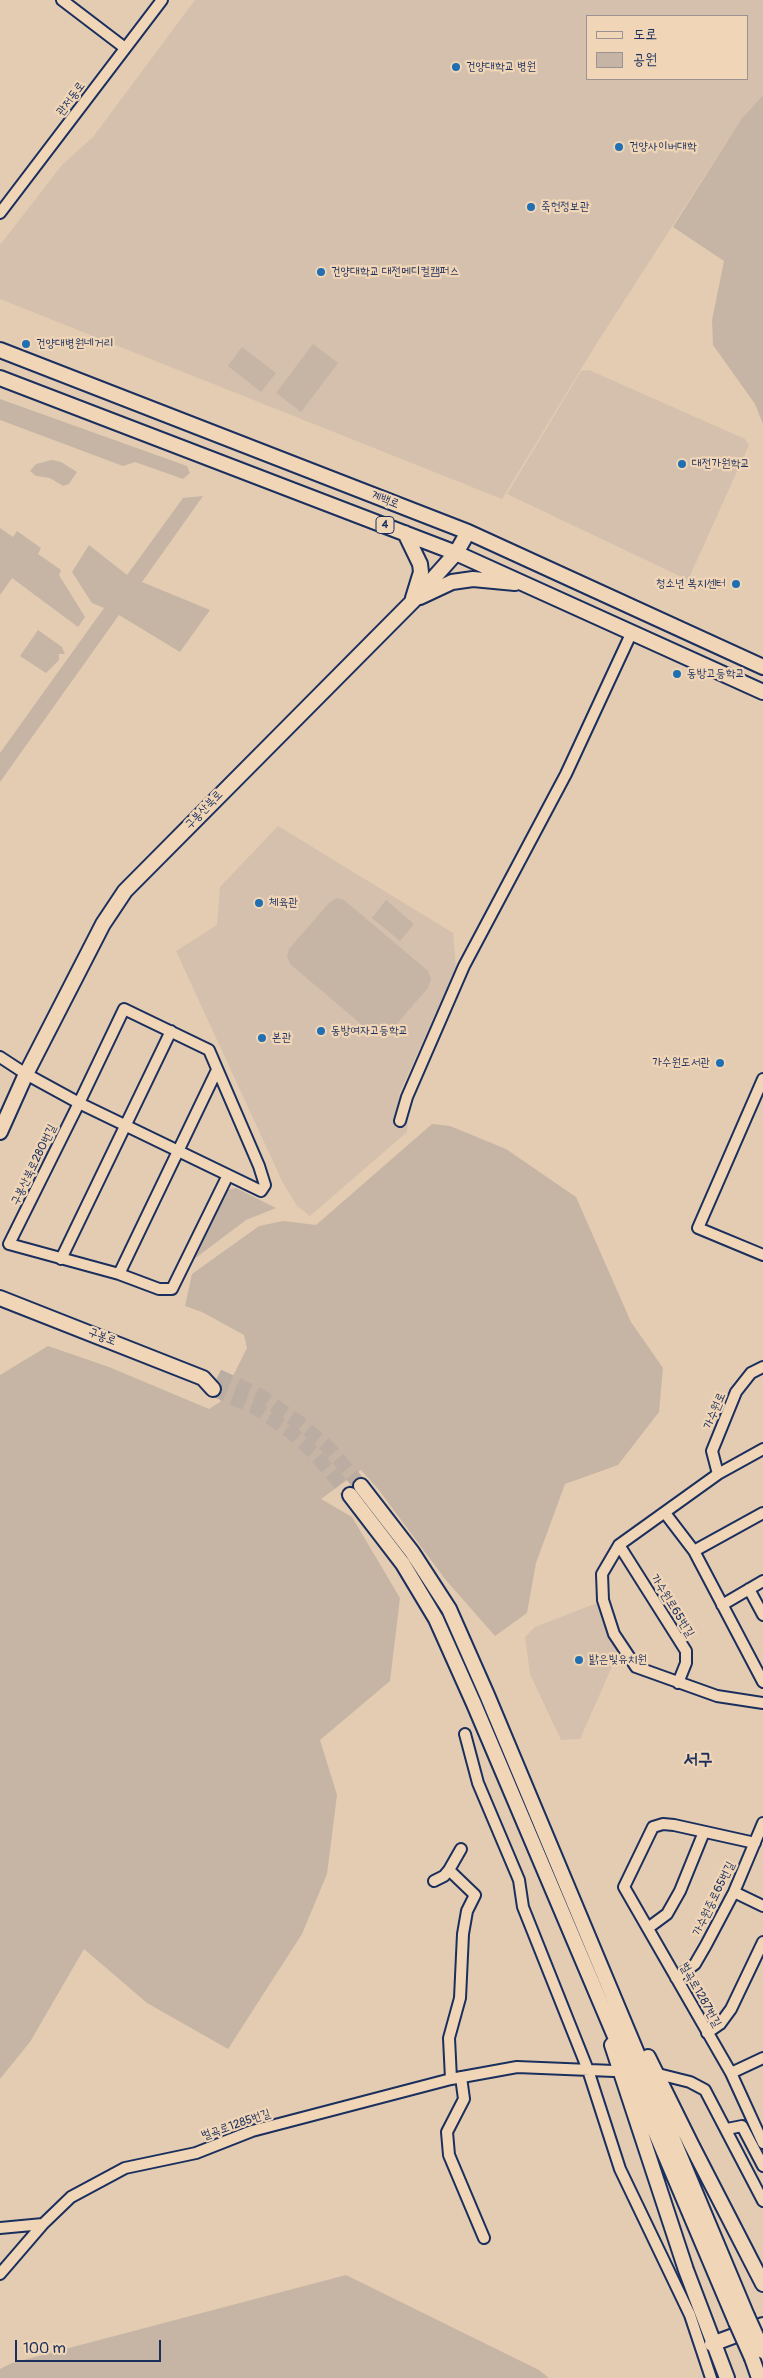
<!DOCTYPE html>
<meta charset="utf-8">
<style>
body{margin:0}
#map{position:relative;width:763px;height:2378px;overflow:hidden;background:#e3ccb2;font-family:Pangolin,"Poor Story",sans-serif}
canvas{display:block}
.legend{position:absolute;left:586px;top:15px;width:162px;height:65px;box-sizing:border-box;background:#f0d6b7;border:1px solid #9b9393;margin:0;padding:6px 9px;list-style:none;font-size:15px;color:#1b2f5e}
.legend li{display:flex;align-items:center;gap:10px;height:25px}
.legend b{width:25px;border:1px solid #9b9393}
.scale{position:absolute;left:15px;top:2340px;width:146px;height:22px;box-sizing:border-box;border:2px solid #1b2f5e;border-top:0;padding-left:6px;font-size:15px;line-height:18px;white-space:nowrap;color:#1b2f5e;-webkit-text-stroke:4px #f0d6b7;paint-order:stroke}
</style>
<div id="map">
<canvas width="763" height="2378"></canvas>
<ul class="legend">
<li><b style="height:6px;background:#f0d6b7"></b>도로</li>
<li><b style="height:14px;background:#c6b5a5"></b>공원</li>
</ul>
<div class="scale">100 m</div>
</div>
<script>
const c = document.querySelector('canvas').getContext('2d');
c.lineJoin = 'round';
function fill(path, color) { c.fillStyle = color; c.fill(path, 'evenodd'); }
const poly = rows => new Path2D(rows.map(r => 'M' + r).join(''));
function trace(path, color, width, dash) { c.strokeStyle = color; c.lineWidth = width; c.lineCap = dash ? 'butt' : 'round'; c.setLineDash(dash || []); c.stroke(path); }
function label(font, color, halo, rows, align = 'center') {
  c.font = font + ' Pangolin,"Poor Story",sans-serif'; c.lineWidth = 4.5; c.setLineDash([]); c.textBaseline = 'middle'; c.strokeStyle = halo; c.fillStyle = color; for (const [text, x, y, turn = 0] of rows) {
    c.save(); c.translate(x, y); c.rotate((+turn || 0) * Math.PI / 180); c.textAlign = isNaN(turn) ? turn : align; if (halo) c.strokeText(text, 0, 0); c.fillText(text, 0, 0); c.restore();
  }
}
const built = poly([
 [195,0,763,0,763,95,742,118,595,346,502,499,0,299,0,245,62,165,93,137],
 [587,16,747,16,747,79,587,79],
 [589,370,745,439,749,445,688,580,507,494,581,371],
 [278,826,453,933,456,968,399,1094,409,1108,407,1132,310,1216,297,1206,283,1183,176,951,217,925,220,887],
 [597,1603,618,1653,580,1739,561,1740,530,1674,525,1637,535,1627]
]);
const green = poly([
 [763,95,763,424,755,404,713,345,712,320,724,261,673,227,742,118],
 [313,344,338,363,301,412,276,393],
 [242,347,276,373,261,392,228,366],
 [0,399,187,466,190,473,183,479,135,462,123,466,0,420],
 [52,460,61,462,77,472,69,484,63,486,50,478,36,476,30,471,36,464],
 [203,496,142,582,210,610,180,652,119,615,0,782,0,753,104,608,92,603,72,572,89,545,127,575,183,498],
 [0,528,13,537,17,531,41,548,38,554,61,570,59,575,85,617,78,627,12,578,0,595],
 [38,630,62,647,65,654,59,654,59,660,46,673,20,656],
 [337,898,344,900,428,971,431,979,428,988,387,1035,373,1034,290,964,287,957,289,949,329,903],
 [386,900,414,924,400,941,372,918],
 [432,1124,450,1126,506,1149,576,1197,631,1322,663,1368,659,1412,618,1465,565,1484,536,1563,527,1613,495,1636,445,1579,378,1489,361,1470,321,1499,352,1517,400,1598,390,1681,320,1740,337,1795,327,1874,302,1934,228,2049,147,2003,84,1949,30,2042,0,2079,0,1375,48,1346,109,1367,209,1409,220,1402,247,1348,244,1335,202,1312,185,1306,192,1274,259,1226,283,1221,316,1225],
 [236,1188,276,1208,246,1220,193,1260,227,1190],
 [346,2275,539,2370,549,2378,0,2378,0,2369,12,2363]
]);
const majorTunnel = poly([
 [218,1376,261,1396,301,1424,330,1449,361,1486],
 [213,1389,256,1408,291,1432,315,1454,350,1495]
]);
const minor = poly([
 [62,0,125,48],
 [0,213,162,0],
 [0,1057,26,1074,79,1103,261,1191,265,1185,259,1166,209,1050,124,1009,79,1103,9,1244,119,1274,159,1289,172,1289,228,1175],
 [763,1079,698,1228,763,1255],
 [400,1121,407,1097,464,966,566,774,631,634],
 [61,1259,171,1031],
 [119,1274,217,1070],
 [763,1449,718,1474,619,1545,602,1574,603,1600,614,1634,636,1667,717,1696,763,1703],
 [718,1474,712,1451,736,1392,751,1373,763,1367],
 [665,1513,694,1551,763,1682],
 [619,1545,686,1651,686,1663,678,1683],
 [694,1551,763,1513],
 [749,1589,763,1615],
 [722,1605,763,1581],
 [465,1734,478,1783,519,1880,523,1907,588,2070,620,2169,690,2315,711,2378],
 [755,1843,674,1825,663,1824,653,1827,624,1887,731,2073,763,2143],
 [449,1870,475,1895,467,1911,463,1934,460,1998,449,2038,451,2079],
 [434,1881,444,1876,449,1870,461,1849],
 [734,1892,763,1906],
 [648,1928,667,1914,680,1891,704,1832],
 [676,1978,695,1964,706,1945,734,1892,763,1823],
 [707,2033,720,2024,731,2009,763,1942],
 [731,2073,763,2058],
 [662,2075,690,2082,705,2090,763,2201],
 [461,2077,464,2099,447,2132,449,2155,484,2238],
 [727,2129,742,2126,763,2166],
 [0,2228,43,2224],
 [0,2274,43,2224,71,2197,125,2168,196,2153,252,2131,451,2079,517,2067,614,2071]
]);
const major = poly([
 [0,350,468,532,763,667],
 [0,378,456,553,763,692],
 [405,533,420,564,421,572,413,598],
 [420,597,452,582,473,579,515,583],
 [0,1132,26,1074,103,924,125,891,413,601,456,553,468,532],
 [0,1298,203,1378,213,1389],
 [361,1486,412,1552,449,1609,487,1695,747,2316],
 [350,1495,403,1564,436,1619,474,1704,736,2322],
 [612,2045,686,2270,727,2378],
 [648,2057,691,2144,763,2284],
 [712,2344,763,2325],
 [752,2358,759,2378]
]);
const majorBridge = poly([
 [747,2316,763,2351],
 [736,2322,752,2358]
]);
const markers = [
 [456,67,5,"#1f6fb2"],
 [619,147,5,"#1f6fb2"],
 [531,207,5,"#1f6fb2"],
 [321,272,5,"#1f6fb2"],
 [26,344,5,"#1f6fb2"],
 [682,464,5,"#1f6fb2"],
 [736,584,5,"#1f6fb2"],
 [677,674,5,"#1f6fb2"],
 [259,903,5,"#1f6fb2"],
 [321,1031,5,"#1f6fb2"],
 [262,1038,5,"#1f6fb2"],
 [720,1063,5,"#1f6fb2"],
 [579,1660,5,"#1f6fb2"]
];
const shields = [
 [385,525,18]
];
const shieldNames = [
 ["4",385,525]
];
const poiNames = [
 ["건양대학교 병원",466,67],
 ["건양사이버대학",629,147],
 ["죽헌정보관",541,207],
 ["건양대학교 대전메디컬캠퍼스",331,272],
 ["건양대병원네거리",36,344],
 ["대전가원학교",692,464],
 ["청소년 복지센터",726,584,"right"],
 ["동방고등학교",687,674],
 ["체육관",269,903],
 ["동방여자고등학교",331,1031],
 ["본관",272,1038],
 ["가수원도서관",710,1063,"right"],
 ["밝은빛유치원",589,1660]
];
const streetNames = [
 ["관저동로",71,99,-53],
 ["계백로",385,500,21],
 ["구봉산북로",204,810,-46],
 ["구봉산북로280번길",34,1165,-64],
 ["구봉로",102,1337,21],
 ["가수원로",715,1411,-67],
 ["가수원로65번길",672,1606,58],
 ["가수원중로65번길",714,1899,-64],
 ["벌곡로1287번길",700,1995,61],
 ["벌곡로1285번길",236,2125,-19]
];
const districtNames = [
 ["서구",698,1760]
];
fill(built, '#d4c0ac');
fill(green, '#c6b5a5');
trace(majorTunnel, '#bbada1', 14, [14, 7]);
trace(minor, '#1b2f5e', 14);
trace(major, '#1b2f5e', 18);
trace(minor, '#f0d6b7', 10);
trace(major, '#f0d6b7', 14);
trace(majorBridge, '#1b2f5e', 18, []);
trace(majorBridge, '#f0d6b7', 14);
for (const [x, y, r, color] of markers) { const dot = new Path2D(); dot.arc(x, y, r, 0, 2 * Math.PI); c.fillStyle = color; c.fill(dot); trace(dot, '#f0d6b7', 2); }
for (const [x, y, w] of shields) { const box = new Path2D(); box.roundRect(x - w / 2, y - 8.5, w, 17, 4); c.fillStyle = '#f0d6b7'; c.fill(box); trace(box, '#1b2f5e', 1); }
label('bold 11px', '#1b2f5e', null, shieldNames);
label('12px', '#1b2f5e', '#f0d6b7', poiNames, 'left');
label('12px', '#1b2f5e', '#f0d6b7', streetNames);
label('bold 18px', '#1b2f5e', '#f0d6b7', districtNames);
</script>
